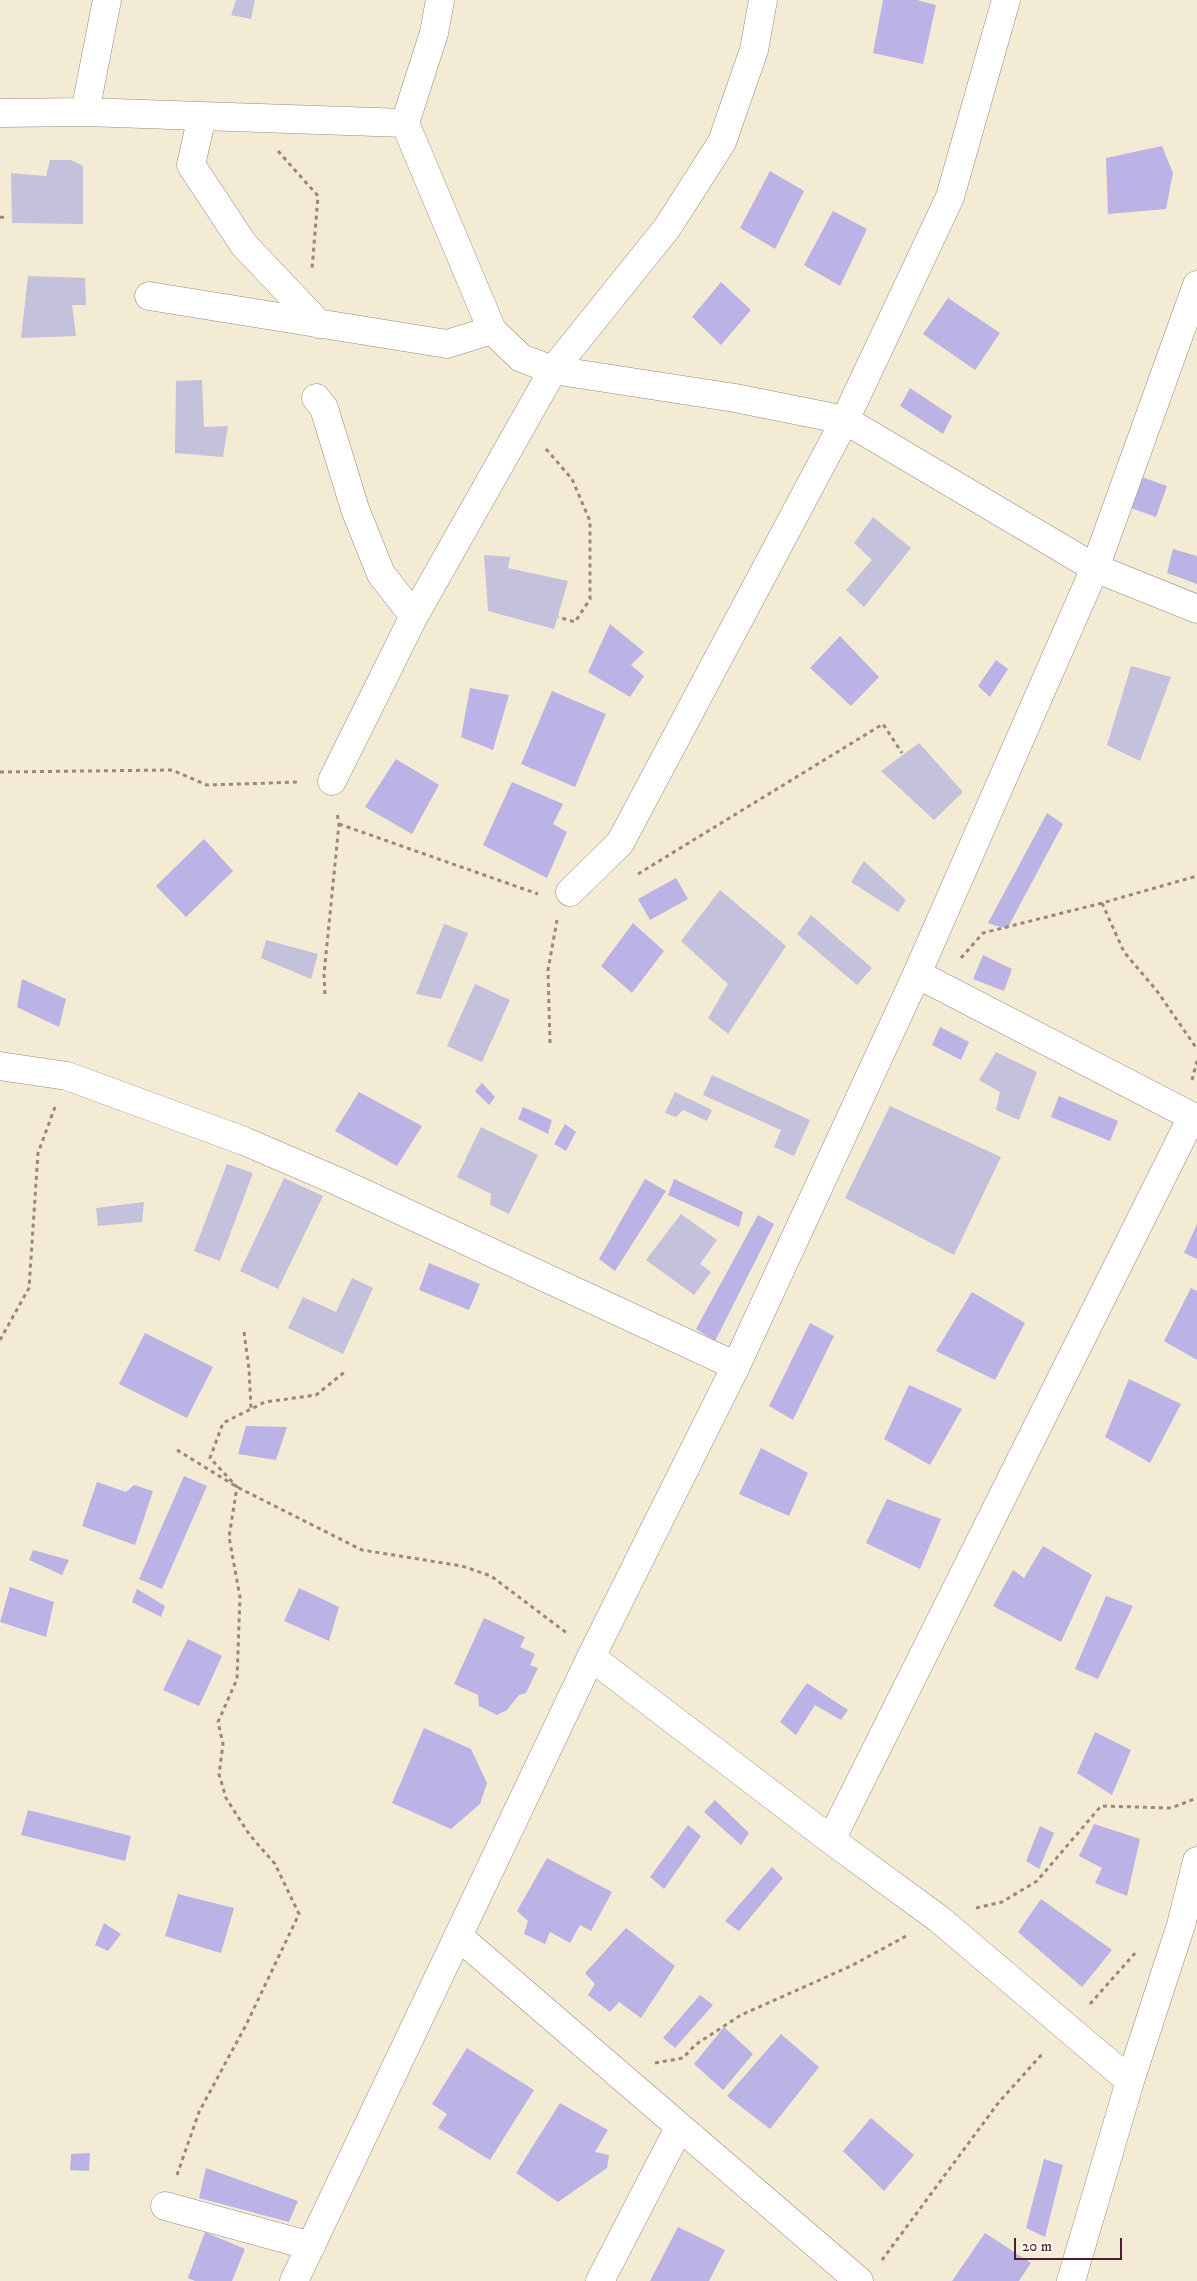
<!DOCTYPE html>
<style>
body{margin:0}
#map{position:relative;width:1197px;height:2281px;overflow:hidden;background:#f3ebd4;font-family:"IM FELL DW Pica",serif}
canvas{display:block}
.scale{position:absolute;left:1014px;top:2238px;width:108px;height:22px;box-sizing:border-box;border:2px solid #4a1f2b;border-top:0;padding-left:6px;font-size:15px;line-height:18px;white-space:nowrap;color:#4a1f2b;-webkit-text-stroke:4px #fbf7ec;paint-order:stroke}
</style>
<div id="map">
<canvas width="1197" height="2281"></canvas>
<div class="scale">20 m</div>
</div>
<script>
const c = document.querySelector('canvas').getContext('2d');
c.lineJoin = 'round';
function fill(path, color) { c.fillStyle = color; c.fill(path, 'evenodd'); }
const poly = rows => new Path2D(rows.map(r => 'M' + r).join(''));
function trace(path, color, width, dash) { c.strokeStyle = color; c.lineWidth = width; c.lineCap = dash ? 'butt' : 'round'; c.setLineDash(dash || []); c.stroke(path); }
const industrial = poly([
 [236,0,255,0,251,19,231,15],
 [50,160,71,160,83,166,83,224,12,223,11,173,46,176],
 [28,276,85,278,86,305,72,305,76,336,21,338],
 [202,380,204,427,228,426,223,457,175,453,176,381],
 [873,517,911,548,864,607,846,590,872,560,854,543],
 [484,555,510,557,508,568,568,581,554,629,488,611],
 [1131,666,1171,677,1140,761,1107,745],
 [919,743,963,792,934,820,881,771],
 [864,861,906,900,898,912,851,882],
 [720,890,786,946,728,1034,708,1018,728,984,681,941],
 [811,915,872,968,857,985,797,934],
 [444,924,468,933,441,999,416,994],
 [266,940,318,954,311,979,261,958],
 [475,984,510,1000,482,1062,447,1046],
 [996,1052,1037,1072,1019,1120,996,1110,1000,1092,979,1080],
 [712,1075,810,1120,794,1156,774,1147,781,1130,703,1095],
 [675,1092,712,1110,707,1121,683,1110,676,1117,665,1113],
 [890,1106,1001,1157,954,1255,845,1198],
 [481,1127,538,1155,509,1214,490,1205,491,1194,457,1177],
 [227,1164,253,1173,220,1261,194,1251],
 [284,1178,323,1196,278,1289,240,1271],
 [144,1202,142,1222,98,1226,96,1208],
 [681,1214,717,1240,700,1264,711,1272,694,1295,646,1260],
 [352,1278,373,1288,343,1354,288,1328,303,1297,336,1312]
]);
const building = poly([
 [883,0,917,0,936,5,923,64,873,53],
 [1162,146,1173,173,1166,209,1108,214,1106,158],
 [770,171,804,191,775,249,740,228],
 [833,211,867,229,840,286,804,265],
 [721,282,751,310,721,345,692,317],
 [948,298,1000,333,975,370,923,334],
 [910,388,952,416,943,434,900,406],
 [1139,476,1167,486,1156,517,1128,507],
 [1173,549,1197,556,1197,584,1167,573],
 [610,624,644,652,631,665,644,676,630,697,588,672],
 [840,636,879,677,851,706,810,668],
 [996,660,1008,669,990,697,978,686],
 [470,688,509,695,493,750,461,737],
 [552,691,606,714,575,787,521,764],
 [396,759,439,785,412,834,365,807],
 [512,782,563,804,553,824,567,832,547,878,483,845],
 [1047,813,1063,824,1007,929,988,923],
 [204,839,233,871,186,917,156,886],
 [676,878,688,899,650,920,638,899],
 [633,923,664,951,632,993,601,966],
 [983,955,1012,969,1004,991,973,979],
 [22,979,66,999,59,1027,17,1007],
 [940,1027,969,1042,961,1060,932,1045],
 [482,1083,495,1097,489,1105,475,1091],
 [359,1092,422,1126,397,1166,335,1131],
 [1059,1096,1118,1121,1110,1141,1051,1117],
 [523,1107,552,1120,548,1134,518,1119],
 [565,1124,576,1132,566,1151,554,1144],
 [645,1179,666,1191,615,1271,599,1259],
 [674,1179,743,1212,739,1227,668,1195],
 [758,1215,774,1224,715,1341,696,1329],
 [1197,1224,1197,1259,1184,1253],
 [429,1263,480,1284,469,1310,419,1290],
 [1191,1288,1197,1291,1197,1360,1164,1341],
 [972,1292,1025,1323,995,1380,936,1351],
 [810,1323,834,1336,793,1420,769,1406],
 [145,1333,213,1367,187,1418,119,1384],
 [1129,1379,1181,1404,1150,1463,1105,1437],
 [909,1385,962,1409,930,1465,884,1439],
 [246,1426,287,1427,276,1460,238,1454],
 [761,1448,808,1473,789,1516,739,1494],
 [184,1476,207,1486,162,1589,139,1579],
 [97,1482,126,1492,134,1485,153,1491,135,1545,82,1526],
 [887,1499,941,1519,920,1569,866,1543],
 [1043,1546,1092,1575,1061,1642,993,1606,1013,1570,1024,1578],
 [33,1550,69,1560,62,1575,29,1560],
 [10,1587,54,1602,46,1637,0,1622],
 [299,1588,339,1607,329,1641,284,1621],
 [137,1589,165,1606,161,1617,132,1602],
 [1106,1596,1133,1606,1098,1679,1075,1669],
 [484,1618,525,1637,520,1647,535,1654,530,1665,538,1668,526,1693,519,1695,507,1710,497,1715,479,1706,478,1695,454,1684],
 [188,1639,222,1656,199,1706,163,1690],
 [807,1683,848,1710,841,1720,815,1705,796,1735,780,1722],
 [424,1728,471,1749,487,1783,480,1804,451,1829,392,1803],
 [1095,1732,1131,1750,1112,1795,1077,1773],
 [715,1800,749,1833,741,1845,704,1812],
 [28,1810,131,1836,125,1861,21,1835],
 [1094,1824,1140,1839,1127,1896,1095,1883,1102,1868,1079,1856],
 [688,1825,701,1836,664,1889,650,1877],
 [1040,1826,1054,1833,1039,1869,1026,1861],
 [547,1858,612,1892,591,1931,580,1925,570,1943,550,1932,545,1944,524,1934,528,1921,517,1911],
 [772,1867,783,1878,739,1931,725,1921],
 [178,1894,234,1908,221,1953,165,1936],
 [1041,1899,1112,1950,1082,1987,1018,1932],
 [104,1923,121,1934,108,1951,95,1945],
 [626,1928,675,1966,641,2018,619,2002,610,2012,588,1995,595,1984,585,1973],
 [700,1995,713,2005,675,2048,663,2038],
 [724,2027,753,2054,723,2090,694,2064],
 [781,2034,819,2067,770,2129,727,2096],
 [467,2048,534,2090,490,2160,438,2128,447,2114,432,2104],
 [560,2103,608,2130,595,2152,609,2155,607,2168,558,2202,516,2173],
 [871,2118,914,2155,884,2191,843,2151],
 [90,2153,89,2171,70,2170,71,2154],
 [1044,2159,1063,2165,1045,2237,1026,2228],
 [206,2168,298,2201,289,2222,199,2198],
 [678,2227,725,2250,709,2281,650,2281],
 [205,2232,245,2249,232,2281,195,2281,188,2278],
 [985,2233,1031,2263,1019,2281,952,2281]
]);
const path = poly([
 [278,151,318,196,312,269],
 [0,217,8,218],
 [546,449,572,479,590,521,590,599,575,622,558,617],
 [0,772,172,770,207,785,300,782],
 [339,824,538,894],
 [638,874,883,724,902,753],
 [1102,903,1124,952,1157,991,1197,1049],
 [961,958,983,933,1102,903,1197,876],
 [325,994,324,974,339,824,337,813],
 [550,1043,548,970,557,920],
 [1192,1080,1197,1061],
 [244,1332,249,1369,251,1408],
 [0,1340,29,1288,38,1153,55,1107],
 [177,1450,237,1487,362,1550,462,1566,491,1576,568,1634],
 [976,1908,1002,1902,1037,1881,1101,1806,1171,1808,1197,1798],
 [1090,2004,1137,1951],
 [655,2063,683,2058,695,2045,741,2015,851,1966,908,1935],
 [177,2175,199,2112,246,2025,299,1914,275,1864,249,1834,226,1798,219,1774,223,1744,218,1722,237,1679,240,1597,229,1537,237,1487,210,1458,223,1423,265,1402,316,1395,346,1371],
 [882,2260,999,2102,1044,2052]
]);
const minor = poly([
 [440,0,434,33,405,123,492,330,521,358,553,370,735,398,845,420,1095,568,1197,609],
 [85,112,107,0],
 [0,113,85,112,405,123],
 [202,116,191,165,244,245,319,324],
 [149,296,447,344,492,330],
 [316,398,324,408,355,509,381,574,414,616],
 [332,781,414,616,553,370,667,228,722,142,754,50,763,0],
 [570,892,620,843,845,420,950,197,1006,0],
 [917,974,1197,1119],
 [0,1066,67,1076,244,1141,337,1181,736,1366],
 [591,1657,831,1840,939,1919,1130,2081],
 [831,1840,1192,1117],
 [458,1936,859,2281],
 [165,2206,311,2246],
 [600,2281,679,2128],
 [1071,2281,1130,2081,1181,1925,1197,1861]
]);
const tertiary = poly([
 [294,2281,591,1657,736,1366,917,974,1095,568,1197,285]
]);
fill(industrial, '#c3c1db');
fill(building, '#bbb3e5');
trace(minor, '#9e8580', 29);
trace(tertiary, '#9e8580', 29);
trace(path, '#9e8580', 3, [4, 4]);
trace(minor, '#fff', 28);
trace(tertiary, '#fff', 28);
</script>
